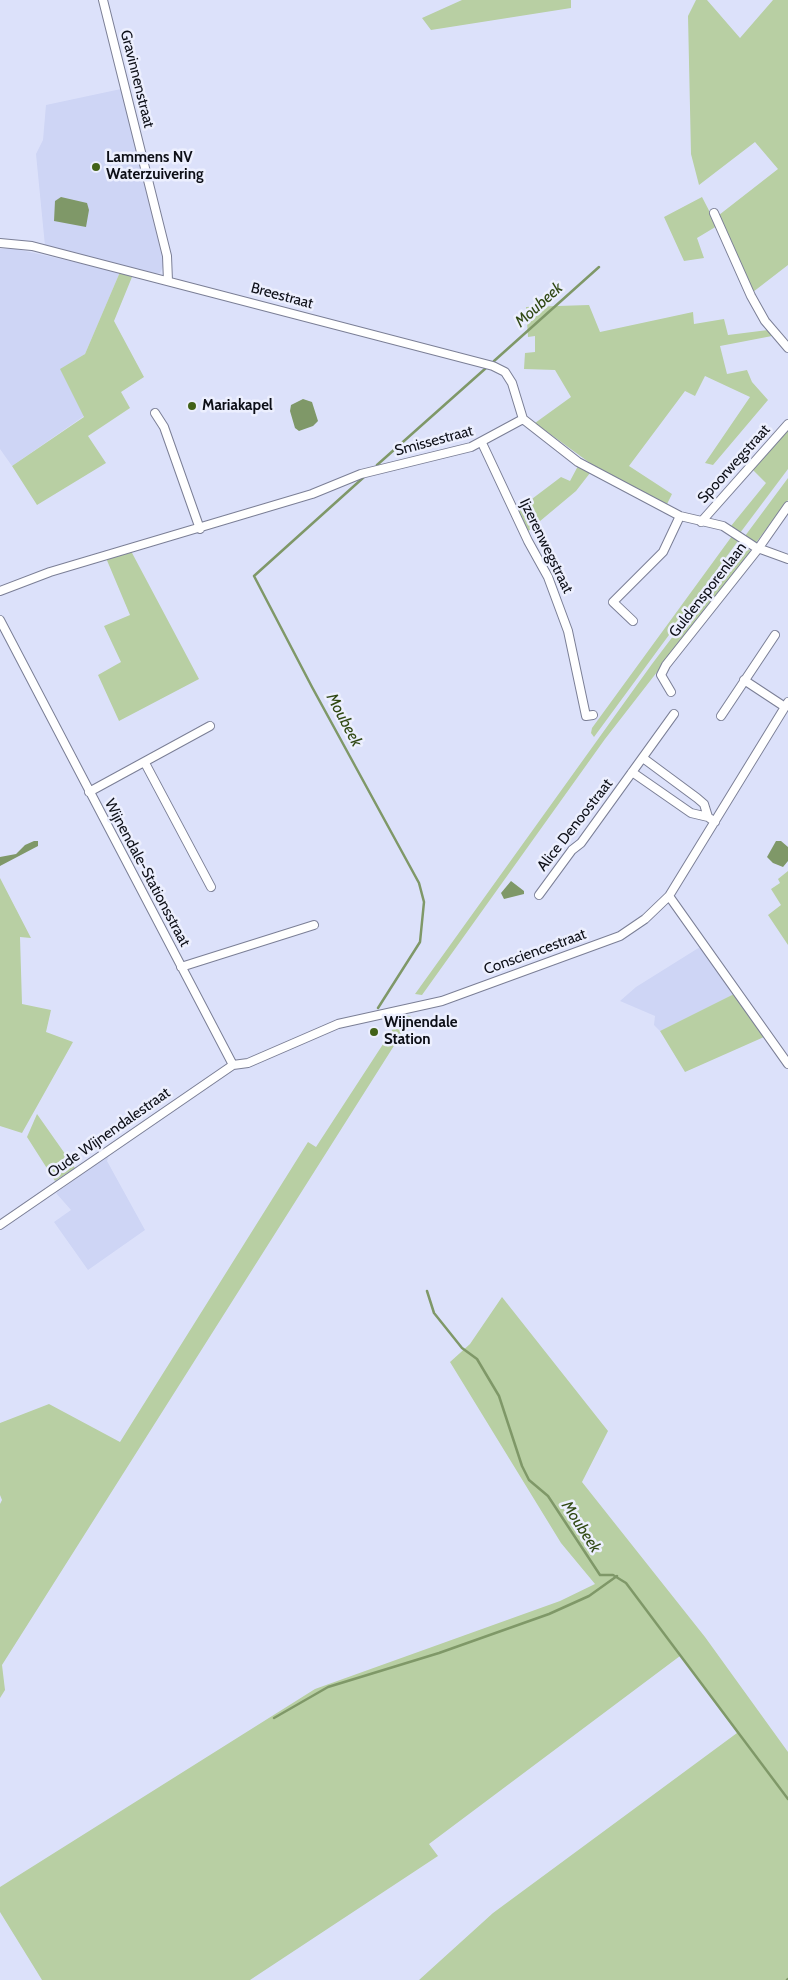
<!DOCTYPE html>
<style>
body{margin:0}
canvas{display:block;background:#dce1fa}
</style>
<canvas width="788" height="1980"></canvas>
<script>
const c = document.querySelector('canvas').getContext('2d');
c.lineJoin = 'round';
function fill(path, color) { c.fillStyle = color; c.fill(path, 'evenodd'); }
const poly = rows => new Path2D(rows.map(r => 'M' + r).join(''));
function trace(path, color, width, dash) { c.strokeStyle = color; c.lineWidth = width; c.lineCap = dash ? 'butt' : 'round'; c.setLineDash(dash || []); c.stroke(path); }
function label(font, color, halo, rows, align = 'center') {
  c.font = font + ' Cabin,sans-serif'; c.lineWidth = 5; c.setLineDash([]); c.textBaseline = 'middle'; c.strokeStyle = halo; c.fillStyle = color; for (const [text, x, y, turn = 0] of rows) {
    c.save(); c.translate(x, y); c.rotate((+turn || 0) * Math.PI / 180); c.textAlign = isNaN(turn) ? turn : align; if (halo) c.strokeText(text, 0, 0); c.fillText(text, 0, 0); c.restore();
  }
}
const built = poly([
 [121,89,164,265,160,273,151,274,45,246,36,154,43,140,46,105],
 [0,249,16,249,120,272,85,354,61,370,84,416,12,466,0,449],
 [700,947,734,994,660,1031,654,1025,655,1016,620,1001,636,987],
 [109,1155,107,1161,145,1230,88,1270,54,1222,71,1210,56,1193]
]);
const green = poly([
 [462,0,571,0,571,8,431,30,422,18],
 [696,0,707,0,740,38,773,0,788,0,788,265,753,292,719,215,778,169,755,142,699,185,691,154,688,16],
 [702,197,717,226,697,238,704,258,684,261,664,217],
 [120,272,132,277,114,321,144,377,121,392,130,408,88,436,106,463,37,505,12,466,84,417,60,369,85,354],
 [589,305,600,332,693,312,694,324,724,319,728,335,768,330,772,336,720,346,727,374,747,370,752,382,768,400,713,465,705,463,750,397,705,376,695,396,685,391,629,466,672,494,667,504,594,466,535,423,571,397,555,370,524,369,525,353,535,352,535,336,528,337,526,307],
 [788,428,788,469,740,533,731,526,766,483,752,469],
 [578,466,590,473,576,491,527,532,516,511,561,477,570,481],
 [788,478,788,500,755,544,745,536],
 [732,536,738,541,594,737,591,733,592,728],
 [742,545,751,551,605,739,422,995,415,994,652,664],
 [131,551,199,679,119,721,98,675,121,662,104,626,130,615,106,558],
 [788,871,788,945,768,915,781,905,771,889,780,883,778,879],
 [0,878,31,938,20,937,22,1004,51,1010,46,1032,73,1042,22,1133,0,1126],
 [734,994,764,1037,685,1072,660,1031],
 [402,1015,411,1016,397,1041,2,1665,5,1690,0,1698,0,1504,2,1500,0,1495,0,1423,49,1404,120,1442,308,1142,316,1147],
 [37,1114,75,1168,55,1181,27,1137],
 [502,1297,608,1431,582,1482,705,1637,788,1752,788,1980,419,1980,493,1913,737,1733,680,1656,429,1844,438,1856,250,1980,42,1980,0,1912,0,1887,315,1689,560,1601,595,1584,561,1543,450,1362,470,1344]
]);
const water = poly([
 [61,197,87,203,89,210,86,227,54,221,55,201],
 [303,399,312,402,318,421,313,426,299,431,295,428,290,411,291,405],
 [34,841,38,841,38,846,0,866,0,857,16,854,25,845],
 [776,841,781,841,788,847,788,861,783,867,773,863,767,857],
 [511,881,524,891,524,894,504,899,501,893]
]);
const stream = poly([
 [494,361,599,267],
 [377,465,486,368],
 [364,477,254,576,312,687,419,883,424,902,420,942,378,1008],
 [427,1291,434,1313,462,1348,477,1359,499,1396,522,1466,529,1480,548,1496,598,1572,600,1575,613,1575,626,1583,788,1799],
 [274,1718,328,1687,439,1653,549,1614,589,1596,617,1576],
 [787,1980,788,1979]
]);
const street = poly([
 [103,0,167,256,168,281],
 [714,213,751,296,765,321,788,348],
 [0,243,32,246,493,366,505,372,512,383,523,419,578,462,680,516,723,526,755,547,788,559],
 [155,413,164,427,200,529],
 [482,443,528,541,548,577,568,631,586,716,593,715],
 [701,522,788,424],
 [0,591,50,572,312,494,361,474,471,447,523,419],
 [0,620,233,1065],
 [633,621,613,602,663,552,680,516],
 [744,680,785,707],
 [671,692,661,675,666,665,758,549,788,506],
 [721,716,775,635],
 [643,758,697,798,704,804,708,817,715,822],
 [145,763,211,887],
 [632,772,691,813,708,817],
 [89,792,210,726],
 [539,895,572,850,581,843,674,714],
 [669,896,788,1064],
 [181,967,314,925],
 [0,1225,233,1065,248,1063,338,1024,442,1001,620,936,645,919,669,896,788,702]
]);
const markers = [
 [96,167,5,"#426218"],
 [192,406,5,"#426218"],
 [374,1032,5,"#426218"]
];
const streetNames = [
 ["Gravinnenstraat",137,79,76],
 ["Breestraat",282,296,15],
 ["Smissestraat",434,441,-15],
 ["Spoorwegstraat",734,464,-48],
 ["Ijzerenwegstraat",546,546,64],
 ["Guldensporenlaan",708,590,-52],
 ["Alice Denoostraat",575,825,-52],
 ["Wijnendale-Stationsstraat",147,873,62],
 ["Consciencestraat",535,952,-20],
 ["Oude Wijnendalestraat",109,1133,-35]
];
const poiNames = [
 ["Lammens NV",106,158],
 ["Waterzuivering",106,175],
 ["Mariakapel",202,406],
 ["Wijnendale",384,1023],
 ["Station",384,1040]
];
const waterNames = [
 ["Moubeek",539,305,-42],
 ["Moubeek",344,720,62],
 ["Moubeek",581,1527,57]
];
fill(built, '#ced5f5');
fill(green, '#b8cfa3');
fill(water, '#7f9868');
trace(stream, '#7f9868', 2.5);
trace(street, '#7b7f96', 10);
trace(street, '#fff', 8);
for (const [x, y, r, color] of markers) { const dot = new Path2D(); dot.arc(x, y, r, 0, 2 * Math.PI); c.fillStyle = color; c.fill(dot); trace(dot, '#eceffe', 2); }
label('15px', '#0d0f17', '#eceffe', streetNames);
label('bold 15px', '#0d0f17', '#eceffe', poiNames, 'left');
label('italic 16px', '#304813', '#eceffe', waterNames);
</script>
